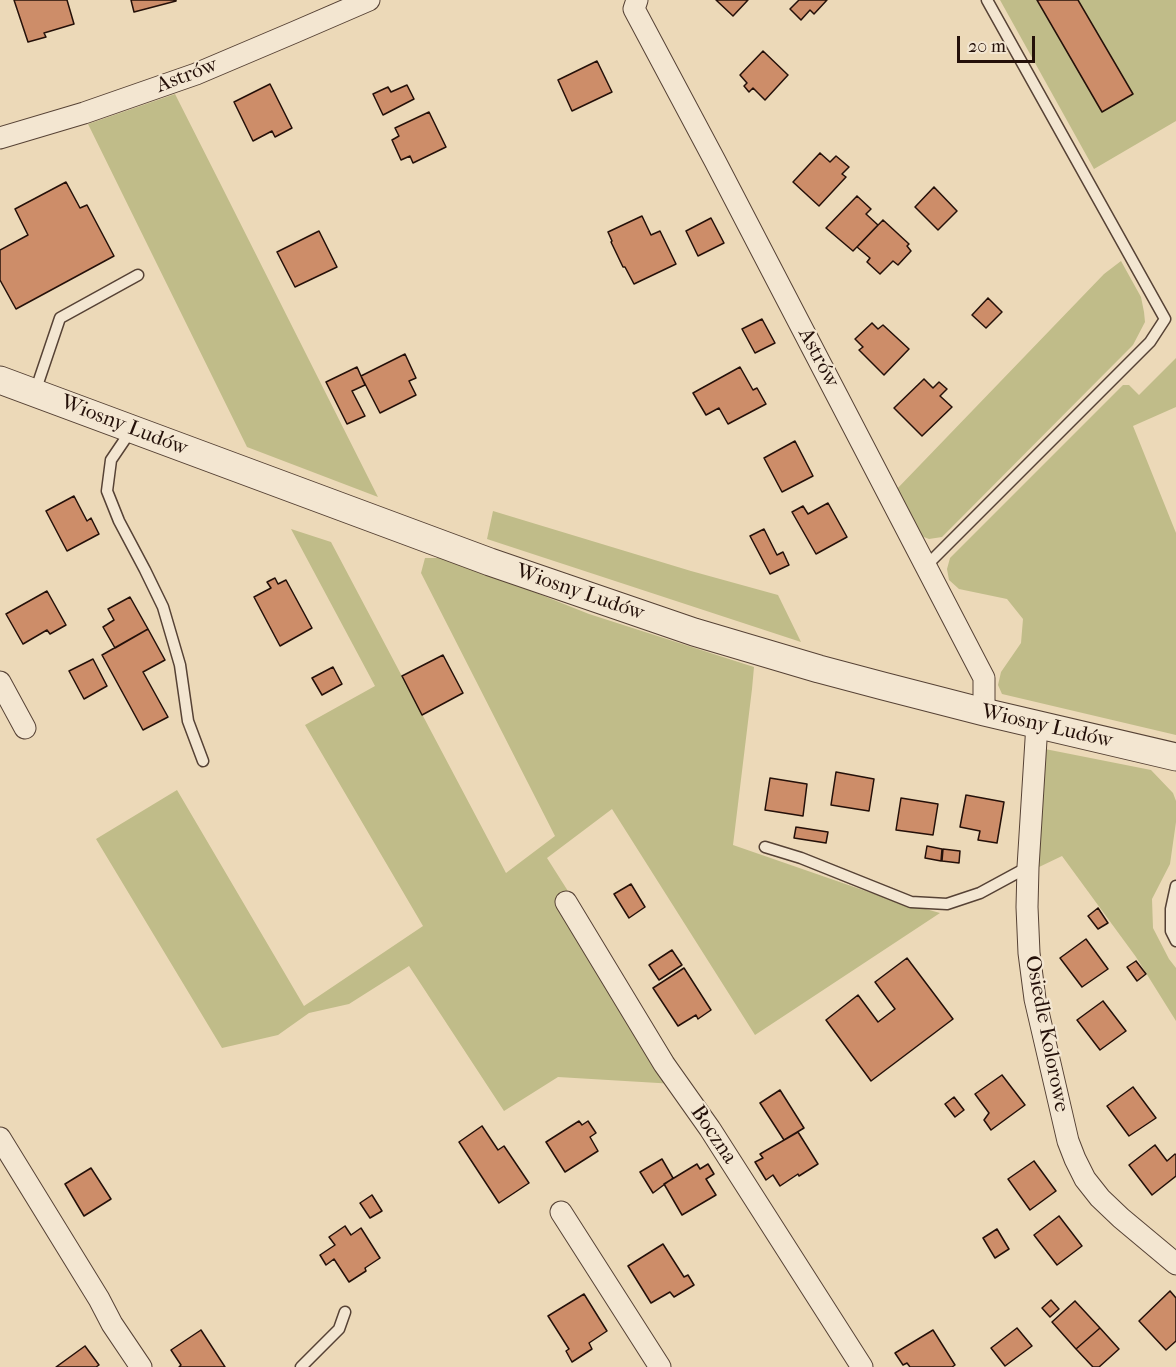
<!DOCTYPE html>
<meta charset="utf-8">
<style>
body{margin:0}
#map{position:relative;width:1176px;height:1367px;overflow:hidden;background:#ecd9b8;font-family:"IM FELL French Canon",serif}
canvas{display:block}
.scale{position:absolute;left:957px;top:36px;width:78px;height:27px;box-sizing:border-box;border:3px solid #241009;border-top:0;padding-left:8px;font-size:18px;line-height:21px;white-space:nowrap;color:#241009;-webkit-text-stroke:4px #f3e6d1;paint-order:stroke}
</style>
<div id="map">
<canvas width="1176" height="1367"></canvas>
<div class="scale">20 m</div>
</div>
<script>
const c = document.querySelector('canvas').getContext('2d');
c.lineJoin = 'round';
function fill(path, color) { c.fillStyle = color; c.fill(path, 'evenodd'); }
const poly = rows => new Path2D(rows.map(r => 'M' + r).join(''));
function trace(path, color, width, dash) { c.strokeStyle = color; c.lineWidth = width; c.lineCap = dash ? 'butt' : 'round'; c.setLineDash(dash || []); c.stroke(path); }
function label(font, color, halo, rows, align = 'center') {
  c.font = font + ' "IM FELL French Canon",serif'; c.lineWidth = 4.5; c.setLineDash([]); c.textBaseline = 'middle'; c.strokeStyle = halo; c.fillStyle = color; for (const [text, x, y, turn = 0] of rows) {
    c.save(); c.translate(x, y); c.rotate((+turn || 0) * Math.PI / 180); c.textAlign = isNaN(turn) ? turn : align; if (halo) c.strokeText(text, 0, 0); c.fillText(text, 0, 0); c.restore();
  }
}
const green = poly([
 [1000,0,1176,0,1176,121,1094,169],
 [175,94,219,181,378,497,247,447,88,124],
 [1121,261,1141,297,1144,312,1145,322,1133,345,942,537,929,539,916,534,894,492,1104,274],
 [1176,358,1176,407,1133,426,1176,533,1176,735,1002,694,998,685,1001,672,1021,643,1023,619,1007,599,959,589,949,580,947,569,950,558,1123,385,1129,385,1139,395],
 [493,511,691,571,778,595,801,642,487,539],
 [291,529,331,542,506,873,555,836,421,573,425,558,449,558,589,614,754,667,752,689,733,845,883,897,940,913,755,1035,612,809,547,858,686,1077,675,1084,558,1077,504,1111,409,966,349,1004,309,1013,278,1035,222,1048,96,839,177,790,304,1006,423,926,305,725,375,686],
 [1045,749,1151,770,1173,793,1176,801,1176,822,1170,864,1152,899,1153,928,1169,959,1176,968,1176,1021,1136,957,1062,856,1037,868]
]);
const building = poly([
 [14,0,67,0,74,24,44,33,46,37,28,42,14,0],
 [131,0,176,0,176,1,134,12,131,0],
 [716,0,748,0,733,16,716,0],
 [799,0,827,0,814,14,810,10,801,20,790,9,799,0],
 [1037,0,1078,0,1133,94,1102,112,1037,0],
 [763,51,788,75,765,100,753,88,749,92,744,86,747,83,740,75,763,51],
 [597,61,612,92,572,111,558,80,597,61],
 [270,84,292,128,275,137,272,131,253,141,234,102,270,84],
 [407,85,414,99,383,115,373,94,388,87,391,92,407,85],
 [429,112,446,147,413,163,410,156,401,160,392,140,399,136,395,128,429,112],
 [820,153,830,162,836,156,849,167,842,174,846,177,819,206,793,182,820,153],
 [66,182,80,208,87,205,114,256,16,309,0,280,0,250,28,235,15,209,66,182],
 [934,187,957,211,938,230,915,207,934,187],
 [857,196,871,209,866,214,878,225,853,251,826,228,857,196],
 [642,216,651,235,660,231,676,264,634,284,625,267,623,267,611,242,612,241,608,232,642,216],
 [711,218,724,243,698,256,686,231,711,218],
 [883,220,909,244,907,246,911,251,898,265,893,261,880,274,867,262,870,258,857,247,883,220],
 [319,231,337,267,295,287,277,252,319,231],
 [988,298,1002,312,986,328,972,315,988,298],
 [762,319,775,343,755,353,742,329,762,319],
 [872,323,878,329,883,325,909,349,884,375,859,350,863,347,855,339,872,323],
 [405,354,416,378,409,381,416,395,380,413,361,376,405,354],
 [357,367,365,385,352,391,365,416,347,424,326,382,357,367],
 [740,367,753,390,757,388,766,404,728,424,719,408,706,415,693,393,740,367],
 [924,379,933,388,939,382,947,389,940,396,952,407,922,436,894,408,924,379],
 [795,441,813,476,782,492,764,458,795,441],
 [74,496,87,521,91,518,99,534,67,551,46,511,74,496],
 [828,503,847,537,816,554,792,512,803,506,808,514,828,503],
 [764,529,777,555,783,552,789,565,770,574,750,536,764,529],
 [275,578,278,584,286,580,312,628,280,646,254,597,271,588,267,582,275,578],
 [47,591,66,625,50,634,47,630,23,644,6,614,47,591],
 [130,597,148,629,115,648,103,627,114,620,108,609,130,597],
 [148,629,165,660,143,672,168,717,143,730,102,655,148,629],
 [443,655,463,693,422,715,402,676,443,655],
 [93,659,107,686,84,699,69,671,93,659],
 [333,667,342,684,322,695,312,678,333,667],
 [836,772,874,779,869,811,831,805,836,772],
 [770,778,807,784,803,816,765,810,770,778],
 [966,795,1004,802,997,843,978,840,980,831,960,827,966,795],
 [901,798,938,804,933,835,896,830,901,798],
 [796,827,828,832,826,843,794,838,796,827],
 [927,846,942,849,941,861,925,858,927,846],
 [943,849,960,851,959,863,942,861,943,849],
 [631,884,645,907,629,918,614,894,631,884],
 [1098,908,1108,923,1098,929,1088,916,1098,908],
 [1086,939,1108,969,1082,987,1060,958,1086,939],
 [672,950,682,965,659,980,649,965,672,950],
 [907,958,953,1019,871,1081,826,1020,858,995,878,1022,895,1009,875,982,907,958],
 [1136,961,1146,974,1137,981,1127,967,1136,961],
 [684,968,711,1010,698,1019,696,1015,678,1026,653,988,684,968],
 [1103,1001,1126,1031,1100,1050,1077,1020,1103,1001],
 [1002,1075,1025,1105,991,1130,984,1120,989,1113,975,1094,1002,1075],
 [1133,1087,1156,1118,1129,1136,1107,1106,1133,1087],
 [780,1090,804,1128,784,1140,760,1103,780,1090],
 [954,1097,964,1110,955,1117,945,1104,954,1097],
 [579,1121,582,1125,588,1121,596,1133,590,1137,598,1151,565,1172,546,1142,579,1121],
 [482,1126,498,1150,504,1146,529,1183,499,1203,459,1142,482,1126],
 [798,1132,818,1164,799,1176,798,1174,780,1186,773,1175,766,1180,755,1162,763,1158,760,1154,798,1132],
 [1155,1145,1167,1161,1175,1154,1176,1155,1176,1176,1152,1195,1129,1165,1155,1145],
 [662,1159,673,1178,653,1193,640,1172,662,1159],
 [1034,1161,1056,1191,1030,1210,1008,1179,1034,1161],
 [697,1164,700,1169,708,1164,714,1174,706,1179,716,1195,682,1215,664,1184,697,1164],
 [91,1168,111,1199,84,1216,65,1184,91,1168],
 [372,1195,382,1211,370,1218,360,1203,372,1195],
 [1059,1216,1082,1246,1057,1265,1034,1235,1059,1216],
 [345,1226,351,1235,361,1228,380,1258,365,1268,366,1271,349,1282,334,1259,326,1265,320,1255,335,1245,329,1237,345,1226],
 [997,1229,1009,1249,995,1258,983,1238,997,1229],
 [663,1244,684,1277,688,1275,694,1285,674,1297,670,1292,651,1303,628,1266,663,1244],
 [1170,1291,1176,1298,1176,1341,1166,1350,1139,1321,1170,1291],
 [584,1294,607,1331,589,1343,592,1349,572,1362,566,1351,569,1349,548,1316,584,1294],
 [1051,1300,1059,1309,1050,1317,1042,1308,1051,1300],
 [1075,1301,1100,1328,1076,1349,1052,1322,1075,1301],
 [1017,1328,1032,1346,1005,1366,991,1348,1017,1328],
 [1100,1328,1119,1349,1099,1367,1093,1367,1076,1349,1100,1328],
 [201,1330,225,1367,179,1367,181,1365,171,1350,201,1330],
 [933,1330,955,1365,952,1367,910,1367,907,1363,903,1365,895,1353,933,1330],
 [85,1346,99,1365,96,1367,56,1367,85,1346]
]);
const service = poly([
 [35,392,60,318,138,275],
 [132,429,111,460,107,491,119,521,145,570,163,607,180,665,188,721,203,761],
 [926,566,1150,342,1165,319,987,0],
 [765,847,801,858,911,902,947,904,980,893,1028,867],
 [1176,886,1171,909,1171,931,1176,941],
 [301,1367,339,1329,345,1312]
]);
const minor = poly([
 [637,0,634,9,715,161,984,678,984,712],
 [0,138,84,113,196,74,295,32,369,0],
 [0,682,25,728],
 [1037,724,1028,867,1027,907,1029,953,1035,999,1068,1141,1075,1159,1085,1179,1100,1198,1121,1218,1176,1264],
 [566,902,664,1064,710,1129,862,1367],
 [0,1138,99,1299,112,1324,141,1367],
 [561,1212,660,1367]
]);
const tertiary = poly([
 [0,380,490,562,694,632,819,669,883,686,984,712,1176,757]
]);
const streetNames = [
 ["Astrów",187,76,-21],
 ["Astrów",818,358,62],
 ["Wiosny Ludów",124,426,21],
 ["Wiosny Ludów",580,593,19],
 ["Wiosny Ludów",1047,727,13],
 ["Osiedle Kolorowe",1046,1034,79],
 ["Boczna",713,1135,56]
];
fill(green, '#c0bc89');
fill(building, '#cd8d69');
trace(building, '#241009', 1.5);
trace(service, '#564235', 13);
trace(minor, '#564235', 23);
trace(tertiary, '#564235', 29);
trace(service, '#f3e6d1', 10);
trace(minor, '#f3e6d1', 21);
trace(tertiary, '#f3e6d1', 27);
label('21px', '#241009', '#f3e6d1', streetNames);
</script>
